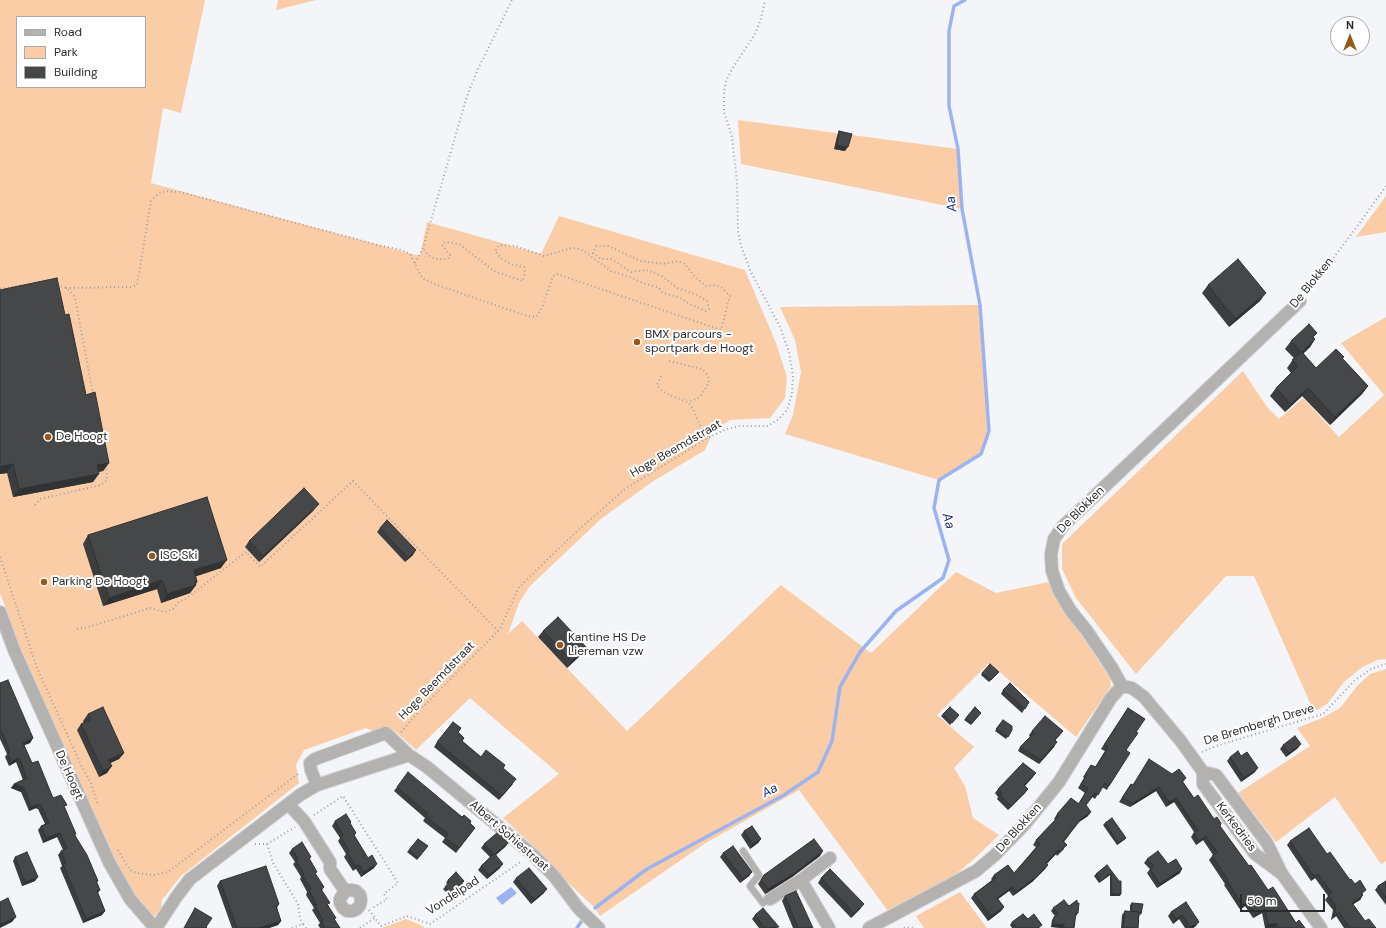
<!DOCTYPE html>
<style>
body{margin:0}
#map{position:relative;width:1386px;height:928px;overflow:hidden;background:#f3f5f8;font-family:"DM Sans",sans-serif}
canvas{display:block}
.legend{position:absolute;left:16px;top:16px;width:130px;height:72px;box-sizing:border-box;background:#fff;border:1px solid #aaaaab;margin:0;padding:5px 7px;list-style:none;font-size:12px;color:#2b2b2c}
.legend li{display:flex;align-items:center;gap:8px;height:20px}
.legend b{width:20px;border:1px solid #aaaaab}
.north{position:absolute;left:1330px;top:16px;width:40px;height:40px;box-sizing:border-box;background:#fff;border:1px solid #aaaaab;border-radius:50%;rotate:0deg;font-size:11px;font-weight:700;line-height:16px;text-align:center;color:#2b2b2c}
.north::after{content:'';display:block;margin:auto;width:14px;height:18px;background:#95591a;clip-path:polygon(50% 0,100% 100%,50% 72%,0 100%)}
.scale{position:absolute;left:1240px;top:894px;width:85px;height:18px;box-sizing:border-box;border:2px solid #2b2b2c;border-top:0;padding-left:5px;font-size:12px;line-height:14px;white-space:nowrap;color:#2b2b2c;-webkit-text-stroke:3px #fff;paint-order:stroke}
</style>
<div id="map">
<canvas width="1386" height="928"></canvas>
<ul class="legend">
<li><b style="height:5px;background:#b3b2b1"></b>Road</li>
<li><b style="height:11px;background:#facda7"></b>Park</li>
<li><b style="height:11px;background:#464749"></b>Building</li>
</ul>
<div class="north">N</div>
<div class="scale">50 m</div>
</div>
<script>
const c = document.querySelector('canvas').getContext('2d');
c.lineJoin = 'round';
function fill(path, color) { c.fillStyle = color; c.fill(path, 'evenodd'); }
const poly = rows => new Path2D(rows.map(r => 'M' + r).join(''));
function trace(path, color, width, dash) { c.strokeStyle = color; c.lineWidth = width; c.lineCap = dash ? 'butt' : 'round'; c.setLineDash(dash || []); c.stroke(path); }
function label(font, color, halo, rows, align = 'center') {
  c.font = font + ' "DM Sans",sans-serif'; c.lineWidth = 4; c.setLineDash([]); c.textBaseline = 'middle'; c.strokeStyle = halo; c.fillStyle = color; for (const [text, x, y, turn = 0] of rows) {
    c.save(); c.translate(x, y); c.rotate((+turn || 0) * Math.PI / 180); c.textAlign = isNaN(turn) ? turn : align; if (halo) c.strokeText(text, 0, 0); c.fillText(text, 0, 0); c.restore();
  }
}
const green = poly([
 [0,0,205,0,181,113,163,108,151,183,420,256,427,222,541,254,559,216,745,270,776,343,787,377,785,398,770,418,730,420,713,432,705,450,652,482,601,519,530,586,519,603,508,634,522,621,627,731,781,585,871,653,956,572,996,593,1049,582,1074,624,1110,678,1111,686,1076,737,989,663,937,715,974,747,954,768,965,786,973,818,999,835,973,860,951,878,888,911,799,790,704,844,600,916,595,908,543,859,544,856,503,818,559,774,470,698,416,750,405,740,393,730,375,732,366,728,304,750,296,765,299,783,181,876,162,900,161,909,155,916,146,913,135,898,93,815,19,645,0,593],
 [17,17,145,17,145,87,17,87],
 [278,0,316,0,276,10],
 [738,120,958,149,962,209,741,164],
 [1386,196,1386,232,1356,237],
 [980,305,989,431,981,454,939,480,785,434,793,415,801,372,795,340,780,307],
 [1386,317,1386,659,1377,660,1361,668,1344,682,1327,704,1314,712,1254,576,1226,576,1136,674,1076,598,1062,569,1062,544,1243,371,1267,407,1279,419,1303,398,1339,437,1384,395,1341,343],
 [1386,669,1386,861,1381,864,1335,797,1276,842,1238,793,1310,746,1297,728,1322,718,1340,708,1358,685,1370,674],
 [960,892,987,928,924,928,916,916],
 [406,919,423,926,424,928,382,928]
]);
const water = poly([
 [511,887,517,893,502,905,496,898]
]);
const stream = poly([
 [595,908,647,869,784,795,818,772,832,741,840,687,860,652,896,611,943,578,949,560,934,508,939,480,981,454,989,431,980,305,962,209,958,149,949,106,949,31,954,6,965,0],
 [577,928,583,919]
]);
const path = poly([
 [415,263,423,248,467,96,478,69,512,0],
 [57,285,66,288,71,292,75,298,93,394],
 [66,288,131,287,137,285,151,201,158,194,166,191,180,192,378,245,402,250,410,254,422,278,437,285,527,316,536,317,542,308,553,276,557,274,721,330,730,296,721,287,713,285,706,286,695,277,685,264,678,261,663,264,641,261,608,246,596,246,593,253,601,259,611,259,631,272,646,270,662,276,677,288,695,294,707,301,709,309,706,311,690,304,680,298,663,293,658,287,643,283,630,277,611,271,581,249,572,248,544,256,516,246,499,245,495,251,501,258,510,264,524,267,525,272,523,281,494,271,459,244,445,242,442,245,450,255,448,259,436,259,428,255,423,248],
 [0,289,30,284],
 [1307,293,1356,228,1386,186],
 [669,361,702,369,706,373,709,380,708,384,704,391,700,397,688,402],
 [661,376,657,385,661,390,669,395,688,402,693,409,706,439],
 [35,505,40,499,101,485,107,480,106,465],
 [0,557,37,668,82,767,91,783,98,806],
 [77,629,88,627,150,608,165,612,173,609,179,602,187,598,246,552,260,567,353,481,498,631],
 [401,732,421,709,500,629,519,587,575,533,625,489,706,439,724,430,739,426,768,426,779,419,787,410,792,394,793,376,789,352,780,327,751,272,741,246,738,232,737,182,732,137,724,112,724,94,726,81,732,69,755,34,761,19,765,0],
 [1202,752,1216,746,1323,714,1355,680,1371,669,1386,664],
 [314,815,343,796,398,883,384,894,387,899,371,909],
 [255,844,267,844,273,863,298,904,300,918,303,924],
 [267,844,295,827],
 [118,850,130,870,137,873,154,875,168,872,298,774,300,774],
 [369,910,375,918],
 [292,928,303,924,306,928],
 [360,928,375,918,381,926,407,916,430,924,522,861],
 [904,928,906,927,913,928]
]);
const service = poly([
 [743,851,759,875,750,886,763,903,770,899]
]);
const minor = poly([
 [0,612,14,650,109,862,130,899,155,928],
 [1122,686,1112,668,1087,631,1071,611,1059,591,1052,571,1051,554,1054,539,1063,526,1300,301],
 [1122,686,1132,688,1144,697,1180,740,1203,772,1203,784,1255,854,1282,874],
 [1203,772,1216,775,1267,843,1282,874,1321,928],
 [317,785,311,770,310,763,315,759,386,733,409,755,427,767,532,854,554,876,579,909,599,928],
 [288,804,304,821,330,862,330,869,345,891,340,899,340,903,343,908,347,911,353,911,357,909,360,905,361,900,360,895,356,891,351,890,345,891],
 [801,880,829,928],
 [770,899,801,880,830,858],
 [156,928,177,896,190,879,300,795,317,785,409,755],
 [869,928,976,871,995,855,1025,824,1059,782,1111,698,1122,686]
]);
const wall = poly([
 [839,131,845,151,834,149,837,136],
 [1208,285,1260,301,1229,327,1202,293],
 [0,290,65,315,86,395,109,463,103,471,98,472,93,482,13,497,7,473,0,474],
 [1314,338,1315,339,1310,347,1303,354,1316,368,1343,359,1368,386,1362,394,1330,425,1302,396,1285,412,1270,396,1276,388,1291,373,1287,368,1294,358,1285,349,1291,341],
 [314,510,259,562,245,547,249,541],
 [380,528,413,555,405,562,377,532],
 [88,535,221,568,196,576,197,582,196,584,196,585,190,593,161,603,157,589,103,606,83,544],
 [543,631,582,654,567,668,538,637],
 [999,672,989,682,981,675,982,673],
 [0,683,33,738,30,743,24,745,32,763,53,798,65,808,75,835,98,881,97,882,100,890,98,893,105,911,102,915,83,923,60,868,62,866,58,855,61,851,63,850,57,837,43,843,38,830,41,826,45,824,38,809,37,809,36,808,29,811,21,792,11,788,14,784,23,780,16,762,9,766,5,757,7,754,0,739],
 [1003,690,1029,702,1022,713,1001,694],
 [975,707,981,713,971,725,964,720],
 [1128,708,1136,732,1126,750,1109,786,1107,790,1102,787,1095,799,1092,797,1086,805,1088,816,1079,822,1064,842,1064,849,1057,856,1056,854,1047,864,1048,865,1045,869,1032,882,1013,896,1009,891,998,899,1004,907,1001,911,988,921,971,898,974,894,992,880,991,879,994,875,1014,873,1036,847,1033,845,1036,840,1055,820,1054,819,1057,814,1078,804,1085,793,1078,788,1084,778,1083,777,1091,765,1095,767,1105,751,1101,749],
 [88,714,124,753,119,759,110,763,107,773,99,777,77,730,81,724,84,723,83,721],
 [943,714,957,717,950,725,941,716],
 [1003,720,1012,730,1006,739,995,731],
 [461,728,458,733,464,738,462,741,481,757,503,768,513,784,499,800,434,747,437,742],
 [1032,731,1060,735,1055,740,1054,747,1039,764,1018,751,1020,747,1030,737,1029,735],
 [1283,745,1298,748,1286,757,1280,749],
 [1241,756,1255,772,1241,782,1227,761,1230,757],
 [1172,774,1186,778,1183,782,1194,798,1220,826,1249,866,1268,890,1296,923,1305,928,1265,928,1262,913,1253,918,1245,906,1241,909,1239,908,1224,885,1225,884,1209,860,1213,855,1203,840,1196,845,1191,837,1194,832,1174,802,1166,807,1156,791,1130,807,1119,802,1131,784,1133,785],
 [1033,777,1025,786,1028,789,1025,793,1008,810,997,799,998,797,995,793,998,789],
 [397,787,462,817,470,823,472,832,456,853,442,842,445,838,423,821,425,818,394,791],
 [335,821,351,822,350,824,356,833,354,835,374,868,361,877,356,869,353,871,344,857,346,854,338,841,340,838,332,826],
 [1105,823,1126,838,1124,840,1117,845,1103,825],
 [744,831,761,839,758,843,750,849,741,835],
 [418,839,428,846,417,860,407,852],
 [1290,841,1327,854,1363,894,1360,900,1353,904,1365,921,1376,928,1344,928,1336,916,1331,920,1333,910,1325,900,1328,896,1315,878,1311,881,1287,845],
 [508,843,505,847,496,855,500,868,487,879,478,870,481,866,490,857,481,848,484,844],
 [292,849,311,857,309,859,315,875,324,887,322,890,328,905,335,920,340,928,320,928,318,925,320,923,312,910,314,908,306,895,307,892,300,879,301,877,293,864,295,862,289,853],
 [723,853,752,872,749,876,740,883,720,857],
 [820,856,792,877,765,894,758,884,764,875],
 [15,857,35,881,22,886,13,861],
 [1147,859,1168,864,1180,873,1157,888,1147,873,1150,869,1144,863],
 [1107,865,1119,881,1120,896,1110,896,1110,875,1099,883,1094,876,1096,874],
 [516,878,544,893,531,904,513,882],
 [821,878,861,908,851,918,818,883],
 [448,880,463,883,450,896,443,889,448,884,446,883],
 [220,881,279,904,277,908,281,921,278,925,269,928,232,928,217,886],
 [1386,881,1386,905,1375,890,1378,886],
 [785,896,813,928,793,928,782,901],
 [1186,902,1196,926,1193,928,1185,928,1179,919,1173,924,1168,916,1171,912],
 [1077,903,1078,913,1076,916,1075,916,1074,928,1062,928,1051,927,1052,920,1055,916,1051,911,1053,908,1069,906],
 [1132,903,1140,916,1139,916,1138,928,1121,928,1122,915,1125,911,1130,911,1130,905],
 [755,915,778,928,759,928,752,919],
 [1028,919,1040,928,1012,928,1010,925,1012,922]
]);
const shadedWall = poly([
 [837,145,848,147,845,151,834,149],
 [1266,293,1260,301,1229,327,1235,319],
 [1315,339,1310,347,1296,360,1302,352],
 [1368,386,1362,394,1330,425,1335,417],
 [1308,388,1302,396,1285,412,1291,404],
 [109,463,103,471,91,473,97,465],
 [13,464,7,473,0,474,0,467],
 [99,474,93,482,13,497,19,489],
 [319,504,314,510,259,562,263,556],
 [416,550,413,555,405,562,408,558],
 [227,560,221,568,188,579,194,570],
 [162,580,157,589,103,606,109,598],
 [197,582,195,585,196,585,190,593,161,603,167,594],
 [587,648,582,654,567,668,572,661],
 [33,738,30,743,20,747,23,743],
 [1057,742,1054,747,1039,764,1041,760],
 [1301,744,1298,748,1286,757,1289,753],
 [124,753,119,759,104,766,108,760],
 [19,758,16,762,9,766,11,762],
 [112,766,107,773,99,777,103,771],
 [1258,768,1255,772,1241,782,1244,778],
 [1036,773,1033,777,1021,789,1024,785],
 [14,784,24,788,21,792,11,788],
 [1159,787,1156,791,1130,807,1133,803],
 [1028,789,1025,793,1008,810,1011,806],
 [1176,798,1174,802,1166,807,1169,802],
 [39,804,36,808,29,811,31,807],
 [1091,812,1088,816,1079,822,1082,818],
 [60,833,57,837,43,843,46,838],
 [1206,836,1203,840,1196,845,1199,841],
 [1126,838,1124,840,1117,845,1118,843],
 [761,839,758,843,750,849,753,844],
 [508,843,505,847,492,858,495,854],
 [1058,850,1056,854,1043,867,1046,863],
 [823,851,820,856,792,877,765,894,768,889],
 [377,864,374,868,361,877,364,872],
 [503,864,500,868,487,879,489,875],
 [1048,865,1045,869,1032,882,1013,896,1016,892],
 [1182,869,1180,873,1157,888,1160,884],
 [752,872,749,876,740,883,743,879],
 [1111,873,1110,875,1099,883,1101,881],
 [1318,874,1315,878,1311,881,1314,876],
 [38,877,35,881,22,886,25,882],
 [1012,887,1009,891,994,902,997,898],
 [547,889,544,893,531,904,534,900],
 [1112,894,1121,894,1120,896,1110,896],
 [1363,895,1360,900,1349,907,1352,903],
 [1248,902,1245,906,1241,909,1239,908,1242,904],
 [864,904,861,908,851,918,854,913],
 [1004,907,1001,911,988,921,991,916],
 [1265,909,1262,913,1253,918,1256,914],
 [105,911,102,915,83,923,86,919],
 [1339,912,1336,916,1331,920,1334,916],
 [1182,915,1179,919,1173,924,1176,919],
 [16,917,12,922,0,928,0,924],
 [281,921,278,925,269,928,259,928],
 [1199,922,1196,926,1193,928,1190,928],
 [1053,924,1064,925,1062,928,1051,927],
 [1268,924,1277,924,1274,928,1265,928]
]);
const building = poly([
 [839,131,852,134,848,147,837,145,839,131],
 [1238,259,1266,293,1235,319,1208,285,1238,259],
 [57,278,65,315,69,314,86,395,95,392,109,463,97,465,99,474,19,489,13,464,0,467,0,290,57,278],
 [1309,324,1317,333,1313,337,1315,339,1302,352,1316,368,1336,349,1344,357,1342,358,1368,386,1335,417,1308,388,1291,404,1276,388,1298,366,1292,360,1301,352,1291,341,1309,324],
 [304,488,319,504,263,556,249,541,304,488],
 [207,497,227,560,194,570,197,582,195,583,196,585,167,594,162,580,109,598,88,535,207,497],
 [387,520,416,550,408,558,380,528,387,520],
 [558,617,587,648,572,661,543,631,558,617],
 [990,664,999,672,991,680,982,673,990,664],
 [8,680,33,738,23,743,32,763,38,761,53,798,61,795,67,805,64,806,76,834,74,834,87,855,98,881,96,881,100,890,97,891,105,911,86,919,63,864,66,863,61,851,67,848,60,833,46,838,41,826,49,823,41,805,40,805,39,804,31,807,24,788,14,784,27,778,19,758,11,762,8,753,10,752,2,732,0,733,0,683,8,680],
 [1010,683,1029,702,1025,709,1003,690,1010,683],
 [103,707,124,753,108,760,112,766,103,771,81,724,90,720,88,714,103,707],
 [950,707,959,715,952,723,943,714,950,707],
 [975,707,981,713,972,723,966,718,975,707],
 [1128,708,1145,719,1136,732,1138,733,1126,750,1130,753,1109,786,1105,783,1098,795,1095,793,1086,805,1091,812,1082,818,1063,841,1067,845,1060,851,1058,850,1046,863,1048,865,1035,878,1016,892,1012,887,997,898,1004,907,991,916,974,894,996,878,994,875,1008,865,1014,873,1040,844,1036,840,1059,816,1057,814,1071,798,1079,804,1088,788,1081,784,1087,774,1086,773,1091,765,1096,767,1108,747,1104,745,1128,708],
 [1045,716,1063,731,1055,740,1057,742,1041,760,1020,747,1034,733,1032,731,1045,716],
 [1003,720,1012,726,1012,730,1008,737,996,729,1003,720],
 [453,722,461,728,458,732,464,738,462,741,481,757,486,750,505,765,503,768,516,779,502,796,437,742,453,722],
 [1295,736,1301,744,1289,753,1283,745,1295,736],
 [1238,751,1241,756,1247,752,1258,768,1244,778,1230,757,1238,751],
 [1149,759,1172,774,1179,769,1186,778,1182,781,1194,798,1198,795,1214,819,1217,817,1221,823,1220,826,1249,866,1251,865,1268,890,1273,887,1296,923,1299,920,1305,928,1279,928,1277,924,1268,924,1265,909,1256,914,1248,902,1244,905,1242,904,1227,881,1228,880,1212,856,1217,852,1206,836,1199,841,1194,833,1198,830,1176,798,1169,802,1159,787,1133,803,1122,798,1131,784,1133,785,1149,759],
 [1023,763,1036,773,1024,785,1028,789,1011,806,1000,795,1002,793,998,789,1023,763],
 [408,772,462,817,464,815,471,821,470,823,475,828,459,848,445,838,448,834,426,816,428,814,397,787,408,772],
 [346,814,351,822,350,823,356,833,354,835,368,858,372,855,377,864,364,872,359,865,356,867,347,852,349,851,341,837,343,835,335,821,346,814],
 [1112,818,1126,838,1118,843,1105,823,1112,818],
 [752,826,761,839,753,844,744,831,752,826],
 [1309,828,1327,854,1330,852,1350,880,1351,879,1355,884,1360,880,1366,890,1361,894,1363,895,1352,903,1365,921,1369,919,1376,928,1350,928,1339,912,1334,916,1336,906,1328,895,1332,893,1318,874,1314,876,1290,841,1309,828],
 [498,832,508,843,495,854,503,864,489,875,481,866,494,854,484,844,498,832],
 [418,839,428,846,418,858,409,850,418,839],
 [814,839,823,851,795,873,768,889,761,880,764,875,814,839],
 [302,842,311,857,309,858,317,872,315,873,324,887,321,889,330,903,327,904,336,918,334,919,340,928,325,928,321,921,323,920,315,906,317,905,309,891,311,889,302,875,304,874,296,860,298,859,292,849,302,842],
 [733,846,752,872,743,879,723,853,733,846],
 [1158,851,1168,864,1176,859,1182,869,1160,884,1150,869,1154,866,1147,859,1158,851],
 [27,852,38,877,25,882,15,857,27,852],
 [1107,865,1119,881,1121,881,1121,894,1112,894,1111,873,1101,881,1096,874,1107,865],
 [266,866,279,904,276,906,281,921,259,928,237,928,220,881,266,866],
 [529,868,547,889,534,900,516,878,529,868],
 [830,869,864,904,854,913,821,878,830,869],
 [456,872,464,881,452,894,445,887,449,882,448,880,456,872],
 [1386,881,1386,898,1378,886,1386,881],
 [796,891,813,928,798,928,785,896,796,891],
 [8,898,16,917,0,924,0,902,8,898],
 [1064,900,1069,906,1077,900,1077,903,1079,903,1078,913,1076,913,1074,928,1064,928,1064,925,1053,924,1054,917,1058,914,1053,908,1064,900],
 [1186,902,1199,922,1190,927,1182,915,1176,919,1171,912,1186,902],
 [1132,903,1143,904,1141,914,1139,914,1139,912,1131,911,1132,903],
 [195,908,212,918,206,927,207,928,184,928,195,908],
 [763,908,779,927,765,928,755,915,763,908],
 [1125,911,1139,912,1138,928,1123,928,1125,911],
 [1023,914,1028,919,1034,914,1042,925,1038,928,1017,928,1012,922,1023,914]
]);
const markers = [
 [637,342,4,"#95591a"],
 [48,437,4,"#95591a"],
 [152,556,4,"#95591a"],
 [44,582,4,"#95591a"],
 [560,645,4,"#95591a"]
];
const streetNames = [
 ["De Blokken",1312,283,-51],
 ["Hoge Beemdstraat",676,449,-30],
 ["De Blokken",1081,510,-45],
 ["Hoge Beemdstraat",437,681,-46],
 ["De Brembergh Dreve",1259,725,-17],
 ["De Hoogt",69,775,66],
 ["Kerkedries",1236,827,53],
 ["De Blokken",1019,828,-48],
 ["Albert Sohiestraat",509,836,41],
 ["Vondelpad",453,896,-33]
];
const poiNames = [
 ["BMX parcours -",645,335],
 ["sportpark de Hoogt",645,349],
 ["De Hoogt",56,437],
 ["ISC Ski",160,556],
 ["Parking De Hoogt",52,582],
 ["Kantine HS De",568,638],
 ["Liereman vzw",568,652]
];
const waterNames = [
 ["Aa",952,204,-96],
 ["Aa",948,521,74],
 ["Aa",770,791,-29]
];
fill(green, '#facda7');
fill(water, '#9cb3f1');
trace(stream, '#9cb3f1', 3.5);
trace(service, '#cfd1d3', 8);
trace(minor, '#cfd1d3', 14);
trace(path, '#a0a1a4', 2, [1, 3]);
trace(service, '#b3b2b1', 6);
trace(minor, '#b3b2b1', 12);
fill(wall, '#3c3d3f');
fill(shadedWall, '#313233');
fill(building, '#464749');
trace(building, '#313233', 1);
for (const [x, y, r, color] of markers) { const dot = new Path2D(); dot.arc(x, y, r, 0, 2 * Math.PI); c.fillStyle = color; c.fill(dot); trace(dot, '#fff', 1.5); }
label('12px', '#2b2b2c', '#fff', streetNames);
label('12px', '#2b2b2c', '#fff', poiNames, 'left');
label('italic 13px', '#1a2c71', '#fff', waterNames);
</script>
